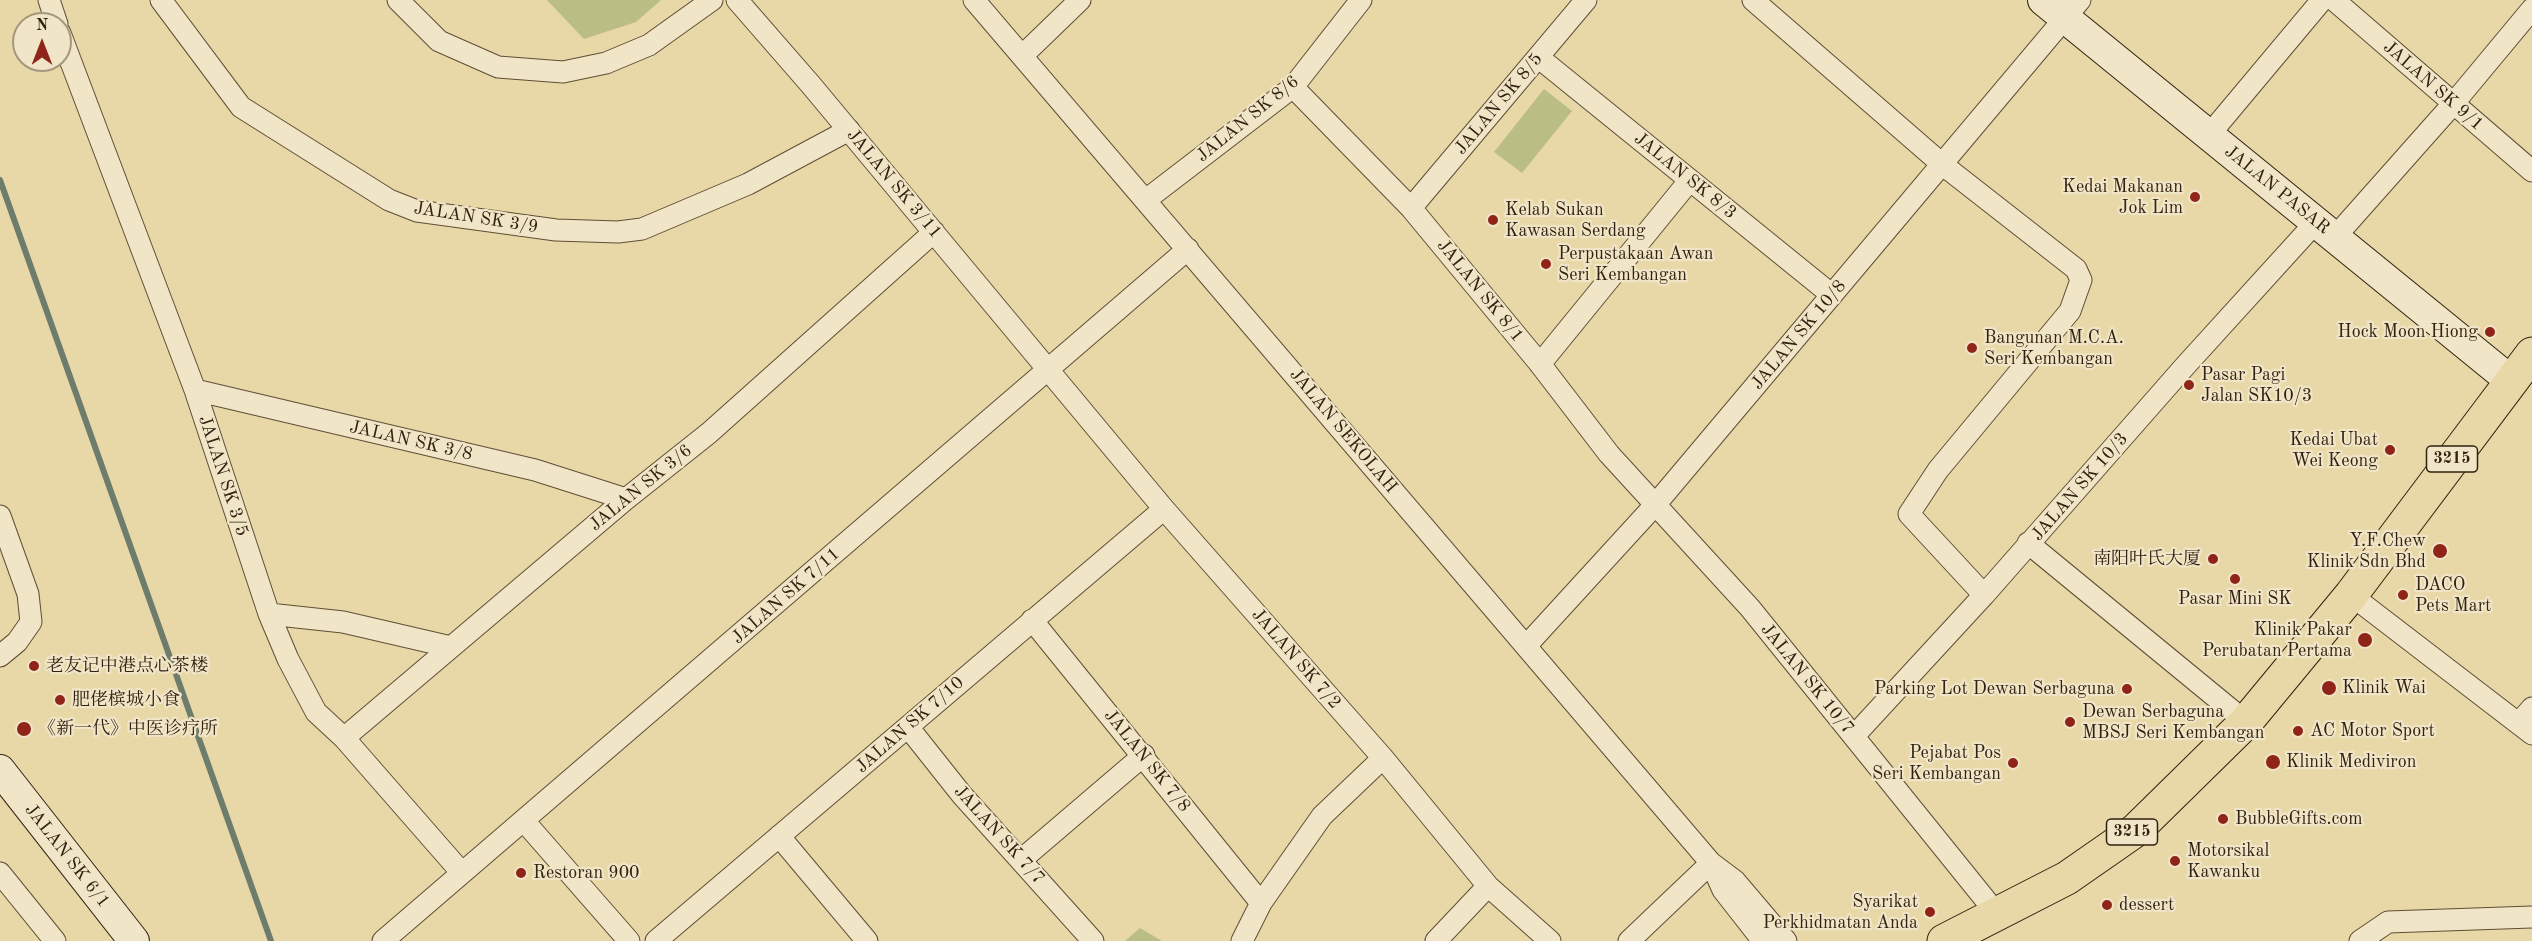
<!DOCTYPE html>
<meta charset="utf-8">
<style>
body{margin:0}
#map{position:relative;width:2532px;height:941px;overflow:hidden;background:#e8d7a7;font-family:"Old Standard TT",serif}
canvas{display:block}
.north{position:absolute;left:12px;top:12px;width:60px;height:60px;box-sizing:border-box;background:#f0e5c6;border:2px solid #a4977e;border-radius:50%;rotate:0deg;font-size:16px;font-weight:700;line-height:24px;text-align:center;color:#312111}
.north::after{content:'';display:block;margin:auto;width:21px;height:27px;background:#8f2418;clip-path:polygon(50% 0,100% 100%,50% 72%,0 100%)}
</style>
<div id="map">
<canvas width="2532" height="941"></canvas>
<div class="north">N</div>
</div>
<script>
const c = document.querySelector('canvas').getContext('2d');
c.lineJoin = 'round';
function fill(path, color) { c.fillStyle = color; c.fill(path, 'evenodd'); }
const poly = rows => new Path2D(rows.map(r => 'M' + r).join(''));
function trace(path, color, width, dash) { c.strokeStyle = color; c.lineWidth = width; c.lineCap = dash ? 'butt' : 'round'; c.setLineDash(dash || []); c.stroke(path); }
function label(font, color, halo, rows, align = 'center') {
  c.font = font + ' "Old Standard TT","Noto Serif SC",serif'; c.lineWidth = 4.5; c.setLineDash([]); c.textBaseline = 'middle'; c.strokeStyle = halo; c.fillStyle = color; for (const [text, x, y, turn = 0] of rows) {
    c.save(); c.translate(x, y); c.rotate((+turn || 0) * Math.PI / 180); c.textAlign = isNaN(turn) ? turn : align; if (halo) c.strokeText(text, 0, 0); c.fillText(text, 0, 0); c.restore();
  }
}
const green = poly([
 [547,0,661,0,636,22,584,39],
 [1544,89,1572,111,1522,173,1494,152],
 [1140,928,1162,941,1125,941]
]);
const stream = poly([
 [0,180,271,941]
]);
const street = poly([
 [49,0,57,24],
 [161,0,241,107,389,200,417,211,556,230,618,232,642,229,748,184,849,130],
 [398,0,439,41,498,67,563,72,606,63,649,45,712,0],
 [737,0,811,85,1164,509,1383,758,1488,886,1550,941],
 [974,0,1711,863,1735,881,1786,941],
 [1753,0,1943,165,2076,269,2081,280,2070,311,1938,470,1909,514,1984,595],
 [2334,0,2532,171],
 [60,33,195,390,269,614,288,659,316,712,344,738,462,873],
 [1022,56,1080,0],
 [1538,57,1832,295],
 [1293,87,1411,208,1540,364,1609,454,1750,608,1997,914],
 [2209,135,2322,0],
 [1147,199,1293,87,1361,0],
 [1411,208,1586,0],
 [2335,237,2453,104,2532,9],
 [1540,364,1690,180],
 [195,390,535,470,626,499],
 [0,516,28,594,31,622,17,642,0,656],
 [2028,543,2246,722],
 [2351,595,2532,734],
 [269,614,343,622,451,647],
 [1032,620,1261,903],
 [1526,646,1655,505,2080,0],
 [2519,723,2532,708],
 [908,727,962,795,1093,941],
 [1854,736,1984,595,2186,365,2316,222],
 [344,738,626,499,709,433,934,232],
 [524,821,629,941],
 [779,836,867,941],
 [1021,860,1144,755],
 [1711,863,1723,890,1763,941],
 [0,873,55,941],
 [383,941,1188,249],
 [656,941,1164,509],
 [1242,941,1261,903,1322,816,1383,758],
 [1436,941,1488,886],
 [1629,941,1711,863],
 [2360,941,2388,922,2532,917]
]);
const secondary = poly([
 [2043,0,2511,381],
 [0,770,134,941]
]);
const primary = poly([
 [1944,941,2067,878,2136,830,2246,722,2351,595,2532,354]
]);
const markers = [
 [2195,197,6,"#8f2418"],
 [1493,220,6,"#8f2418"],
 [1546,264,6,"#8f2418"],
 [2490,332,6,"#8f2418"],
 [1972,348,6,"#8f2418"],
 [2189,385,6,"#8f2418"],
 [2390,450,6,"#8f2418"],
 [2440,551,8,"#8f2418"],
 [2213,559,6,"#8f2418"],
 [2235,579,6,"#8f2418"],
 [2403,595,6,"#8f2418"],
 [2365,640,8,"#8f2418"],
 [34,666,6,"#8f2418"],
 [2329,688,8,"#8f2418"],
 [2127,689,6,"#8f2418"],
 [60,700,6,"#8f2418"],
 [2070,722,6,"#8f2418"],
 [24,729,8,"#8f2418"],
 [2298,731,6,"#8f2418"],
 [2273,762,8,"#8f2418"],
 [2013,763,6,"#8f2418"],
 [2223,819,6,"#8f2418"],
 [2175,861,6,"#8f2418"],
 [521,873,6,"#8f2418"],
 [2107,905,6,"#8f2418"],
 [1930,912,6,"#8f2418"]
];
const shields = [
 [2452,459,51],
 [2132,832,51]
];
const shieldNames = [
 ["3215",2452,459],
 ["3215",2132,832]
];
const streetNames = [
 ["JALAN SK 9/1",2433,86,41],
 ["JALAN SK 8/5",1499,104,-50],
 ["JALAN SK 8/6",1248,119,-39],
 ["JALAN SK 8/3",1685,176,39],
 ["JALAN SK 3/11",894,184,50],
 ["JALAN PASAR",2277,190,39],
 ["JALAN SK 3/9",476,218,9],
 ["JALAN SK 8/1",1480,291,51],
 ["JALAN SK 10/8",1799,335,-50],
 ["JALAN SEKOLAH",1343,431,50],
 ["JALAN SK 3/8",411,441,13],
 ["JALAN SK 3/5",223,476,72],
 ["JALAN SK 10/3",2080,487,-49],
 ["JALAN SK 3/6",641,488,-39],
 ["JALAN SK 7/11",786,596,-41],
 ["JALAN SK 7/2",1296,659,49],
 ["JALAN SK 10/7",1807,679,51],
 ["JALAN SK 7/10",910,725,-41],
 ["JALAN SK 7/8",1147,761,51],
 ["JALAN SK 7/7",999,835,48],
 ["JALAN SK 6/1",67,856,52]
];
const poiNames = [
 ["Kedai Makanan",2183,187,"right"],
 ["Jok Lim",2183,208,"right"],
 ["Kelab Sukan",1505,210],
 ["Kawasan Serdang",1505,231],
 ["Perpustakaan Awan",1558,254],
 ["Seri Kembangan",1558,275],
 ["Hock Moon Hiong",2478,332,"right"],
 ["Bangunan M.C.A.",1984,338],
 ["Seri Kembangan",1984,359],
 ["Pasar Pagi",2201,375],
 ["Jalan SK10/3",2201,396],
 ["Kedai Ubat",2378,440,"right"],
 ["Wei Keong",2378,461,"right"],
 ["Y.F.Chew",2426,541,"right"],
 ["Klinik Sdn Bhd",2426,562,"right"],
 ["南阳叶氏大厦",2201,559,"right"],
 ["DACO",2415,585],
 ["Pets Mart",2415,606],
 ["Pasar Mini SK",2235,599,"center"],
 ["Klinik Pakar",2352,630,"right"],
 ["Perubatan Pertama",2352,651,"right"],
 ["老友记中港点心茶楼",46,666],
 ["Klinik Wai",2342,688],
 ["Parking Lot Dewan Serbaguna",2115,689,"right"],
 ["肥佬槟城小食",72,700],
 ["Dewan Serbaguna",2082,712],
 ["MBSJ Seri Kembangan",2082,733],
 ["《新一代》中医诊疗所",38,729],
 ["AC Motor Sport",2310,731],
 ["Pejabat Pos",2001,753,"right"],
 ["Seri Kembangan",2001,774,"right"],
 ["Klinik Mediviron",2286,762],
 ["BubbleGifts.com",2235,819],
 ["Motorsikal",2187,851],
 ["Kawanku",2187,872],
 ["Restoran 900",533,873],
 ["Syarikat",1918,902,"right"],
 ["Perkhidmatan Anda",1918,923,"right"],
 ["dessert",2119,905]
];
fill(green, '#babd84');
trace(stream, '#6e7c6c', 6);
trace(street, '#5f4e36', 23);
trace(secondary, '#312111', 32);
trace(primary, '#312111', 35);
trace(street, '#f0e5c6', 21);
trace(secondary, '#f0e5c6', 30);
trace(primary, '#e8d7a7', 33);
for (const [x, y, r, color] of markers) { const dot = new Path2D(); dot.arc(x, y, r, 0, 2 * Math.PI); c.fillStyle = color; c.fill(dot); trace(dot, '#f0e5c6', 2); }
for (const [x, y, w] of shields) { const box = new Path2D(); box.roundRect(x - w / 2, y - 13, w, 26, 4.5); c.fillStyle = '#f0e5c6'; c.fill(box); trace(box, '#312111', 1.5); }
label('bold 16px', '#312111', null, shieldNames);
label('18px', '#312111', '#f0e5c6', streetNames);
label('18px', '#312111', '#f0e5c6', poiNames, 'left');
</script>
